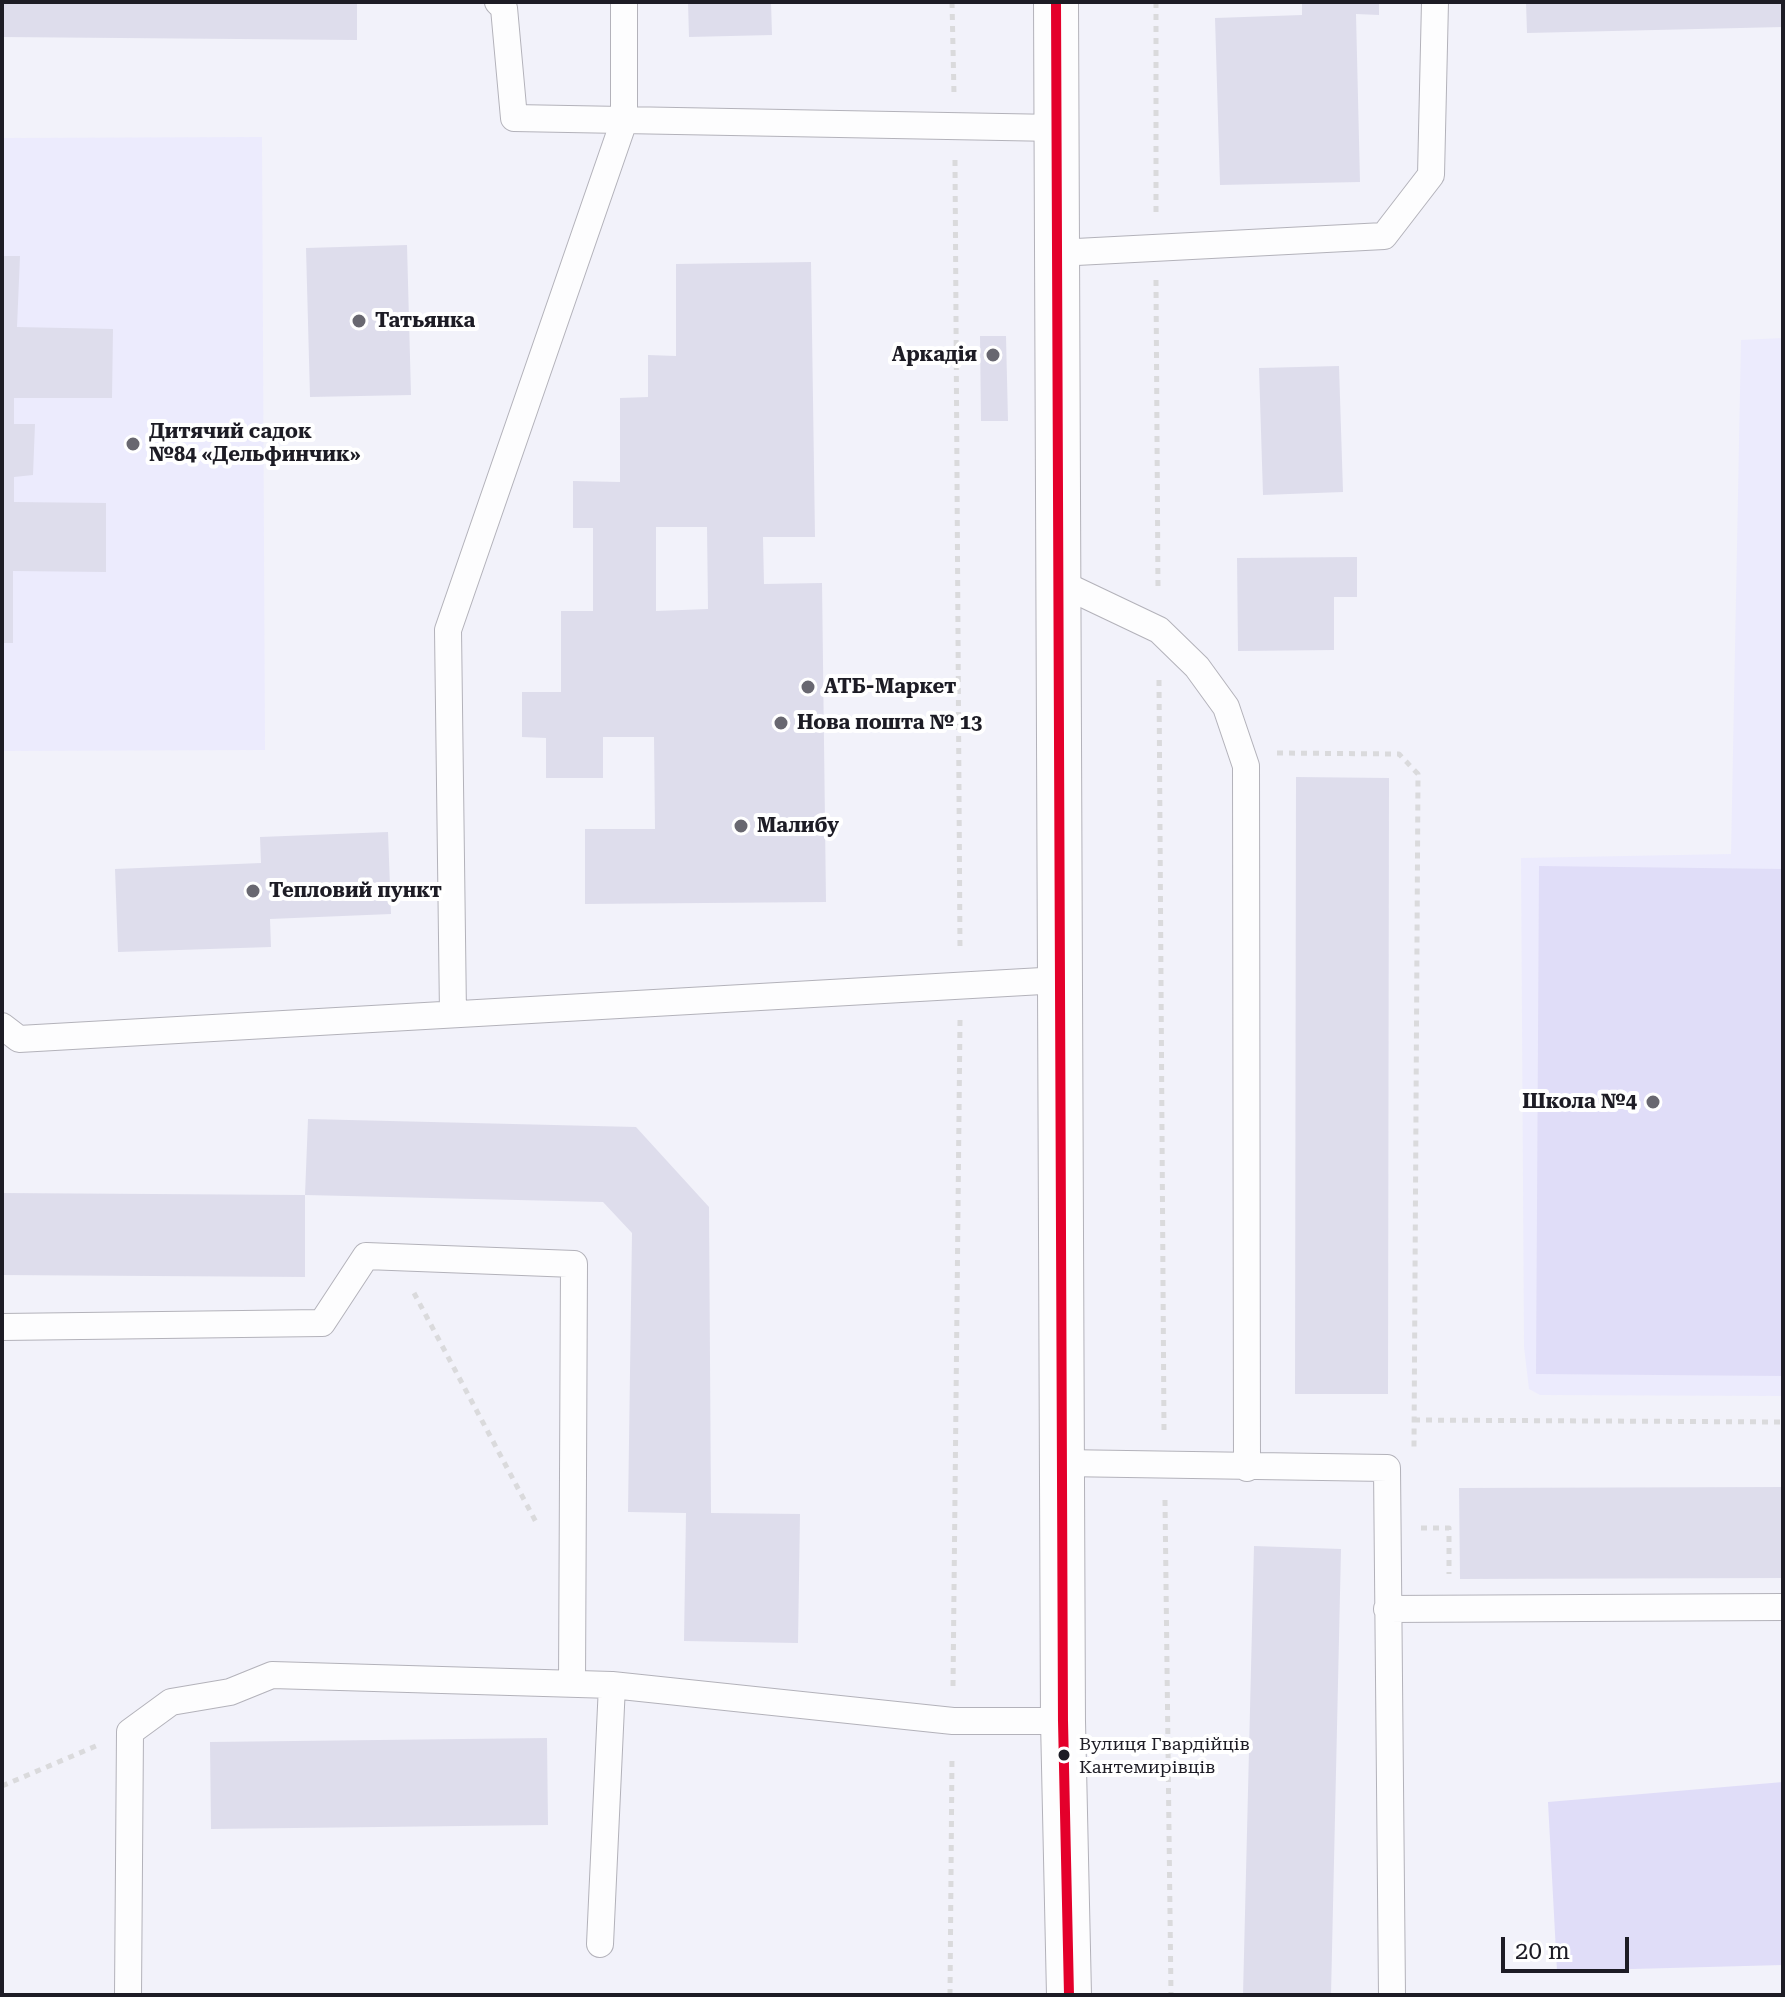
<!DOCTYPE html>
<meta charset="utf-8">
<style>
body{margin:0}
#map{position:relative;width:1785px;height:1997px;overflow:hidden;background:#f2f2fa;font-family:"Roboto Serif",serif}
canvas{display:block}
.frame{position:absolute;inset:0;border:4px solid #1d1c25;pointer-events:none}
.scale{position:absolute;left:1501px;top:1937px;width:128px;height:36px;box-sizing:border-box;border:4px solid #1d1c25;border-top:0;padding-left:10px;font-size:24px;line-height:28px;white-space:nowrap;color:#1d1c25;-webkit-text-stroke:6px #fff;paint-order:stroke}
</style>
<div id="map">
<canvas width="1785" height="1997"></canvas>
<div class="frame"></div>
<div class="scale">20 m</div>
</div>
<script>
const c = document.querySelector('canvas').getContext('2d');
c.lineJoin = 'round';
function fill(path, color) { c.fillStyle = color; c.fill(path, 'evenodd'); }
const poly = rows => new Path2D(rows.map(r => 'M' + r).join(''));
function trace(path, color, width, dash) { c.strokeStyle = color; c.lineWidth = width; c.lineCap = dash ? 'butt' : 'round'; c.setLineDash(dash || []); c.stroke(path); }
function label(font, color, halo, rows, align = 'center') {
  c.font = font + ' "Roboto Serif",serif'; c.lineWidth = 8; c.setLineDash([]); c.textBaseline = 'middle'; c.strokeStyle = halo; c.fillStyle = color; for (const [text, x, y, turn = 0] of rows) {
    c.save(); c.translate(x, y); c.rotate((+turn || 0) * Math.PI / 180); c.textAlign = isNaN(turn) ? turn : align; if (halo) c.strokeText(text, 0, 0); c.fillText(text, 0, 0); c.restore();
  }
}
const built = poly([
 [262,137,265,750,2,751,2,138],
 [1783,338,1783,1396,1540,1395,1529,1389,1524,1347,1521,858,1731,854,1741,340]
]);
const green = poly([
 [1539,866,1783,869,1783,1376,1536,1374],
 [1783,1782,1783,1965,1557,1971,1548,1802]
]);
const building = poly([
 [2,2,357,2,357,40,2,37],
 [688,2,771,2,772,35,689,37],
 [1302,2,1379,2,1379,15,1356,14,1360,182,1220,185,1215,18,1302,15],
 [1526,2,1783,2,1783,27,1527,33],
 [407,245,411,395,310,397,306,248],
 [2,256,20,256,17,327,113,329,112,398,14,398,14,424,35,424,33,475,14,477,14,502,106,503,106,572,13,571,13,643,2,643],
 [811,262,815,537,763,537,764,584,822,583,826,902,585,904,585,829,655,829,654,737,603,737,603,778,546,778,546,738,522,737,522,692,561,692,561,611,593,611,593,528,573,528,573,481,620,482,620,398,648,397,648,355,676,356,676,264],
 [656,527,707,527,708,609,656,611],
 [980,336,1006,336,1008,421,981,421],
 [1339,366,1343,492,1263,495,1259,368],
 [1357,557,1357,597,1334,597,1334,650,1238,651,1237,558],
 [1296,777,1389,778,1388,1394,1295,1394],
 [388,832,391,914,270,919,271,947,118,952,115,869,261,863,260,837],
 [308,1119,636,1127,709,1207,711,1513,800,1514,798,1643,684,1641,686,1513,628,1512,632,1233,603,1202,305,1195,305,1277,2,1275,2,1193,305,1195],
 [1783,1487,1783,1578,1460,1579,1459,1488],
 [1254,1546,1341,1549,1331,1995,1243,1995],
 [547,1738,548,1825,211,1829,210,1742]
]);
const path = poly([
 [952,2,954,94],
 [1156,2,1156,214],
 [955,160,960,950],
 [1156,280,1158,590],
 [1159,680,1164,1430],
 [1277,753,1399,754,1418,774,1414,1447],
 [414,1293,537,1524],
 [1414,1420,1783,1422],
 [1165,1500,1171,1995],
 [1421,1528,1449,1528,1449,1574],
 [953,1686,960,1020],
 [2,1786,96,1746],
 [950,1995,952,1756]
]);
const service = poly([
 [498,2,504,8,514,118,1056,128],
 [1057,253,1384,236,1431,175,1435,2],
 [1058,582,1159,630,1197,667,1226,707,1246,766,1247,1468],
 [453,1014,448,630,624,121,624,2],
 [2,1026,19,1039,1060,980],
 [2,1327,322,1323,366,1256,574,1264,572,1683],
 [1062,1463,1387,1468,1392,1995],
 [1387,1609,1783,1607],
 [600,1944,612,1685],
 [128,1995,130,1732,171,1702,230,1692,272,1675,612,1685,953,1721,1063,1721]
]);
const tertiary = poly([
 [1056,2,1063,1721,1069,1995]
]);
const bus1 = poly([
 [1056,2,1063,1721,1069,1995]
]);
const markers = [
 [359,321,8,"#686770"],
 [993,355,8,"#686770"],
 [133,444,8,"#686770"],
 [808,687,8,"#686770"],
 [781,723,8,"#686770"],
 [741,826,8,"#686770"],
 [253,891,8,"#686770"],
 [1653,1102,8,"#686770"],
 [1064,1755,7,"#1d1c25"]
];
const busNames = [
 ["Вулиця Гвардійців",1079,1745],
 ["Кантемирівців",1079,1768]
];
const poiNames = [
 ["Татьянка",375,321],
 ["Аркадія",977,355,"right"],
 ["Дитячий садок",149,432],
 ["№84 «Дельфинчик»",149,455],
 ["АТБ-Маркет",824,687],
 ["Нова пошта № 13",797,723],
 ["Малибу",757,826],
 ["Тепловий пункт",269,891],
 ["Школа №4",1637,1102,"right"]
];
fill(built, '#ecebfd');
fill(green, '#e0ddf8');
fill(building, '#deddec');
trace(service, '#b3b2ba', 28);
trace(tertiary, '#b3b2ba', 46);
trace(path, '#dadadc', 5, [6, 6]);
trace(service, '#fdfdfe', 26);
trace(tertiary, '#fdfdfe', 44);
trace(bus1, '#e4002b', 10);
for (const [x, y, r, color] of markers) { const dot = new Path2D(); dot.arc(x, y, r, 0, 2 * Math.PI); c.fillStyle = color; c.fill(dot); trace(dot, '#fff', 3); }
label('18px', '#1d1c25', '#fff', busNames, 'left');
label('bold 20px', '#1d1c25', '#fff', poiNames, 'left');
</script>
